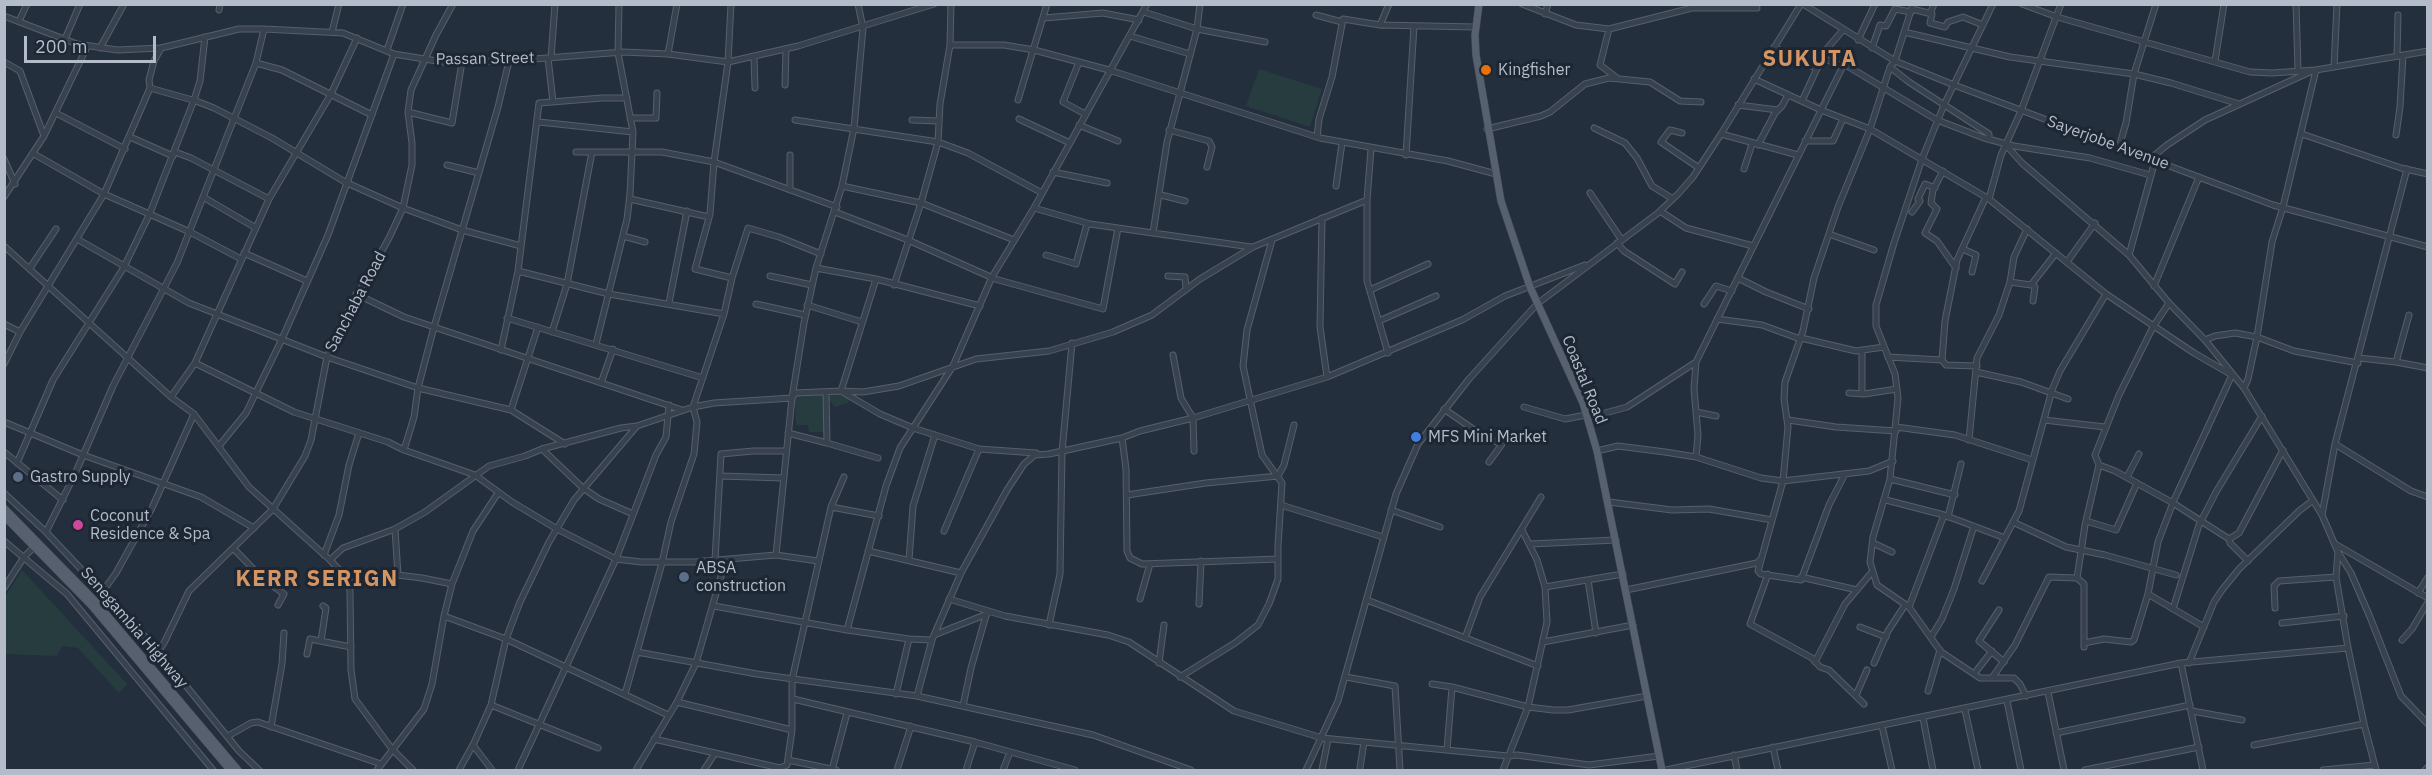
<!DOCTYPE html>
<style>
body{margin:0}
#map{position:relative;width:2432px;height:775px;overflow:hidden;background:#242f3e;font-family:"IBM Plex Sans",sans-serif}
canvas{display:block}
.frame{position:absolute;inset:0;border:6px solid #b4bcc9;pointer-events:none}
.scale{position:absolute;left:24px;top:36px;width:132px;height:27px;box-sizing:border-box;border:3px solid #b4bcc9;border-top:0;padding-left:8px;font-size:18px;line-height:21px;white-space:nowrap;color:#b4bcc9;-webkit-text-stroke:4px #1d2633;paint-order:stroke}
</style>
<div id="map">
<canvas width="2432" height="775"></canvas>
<div class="frame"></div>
<div class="scale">200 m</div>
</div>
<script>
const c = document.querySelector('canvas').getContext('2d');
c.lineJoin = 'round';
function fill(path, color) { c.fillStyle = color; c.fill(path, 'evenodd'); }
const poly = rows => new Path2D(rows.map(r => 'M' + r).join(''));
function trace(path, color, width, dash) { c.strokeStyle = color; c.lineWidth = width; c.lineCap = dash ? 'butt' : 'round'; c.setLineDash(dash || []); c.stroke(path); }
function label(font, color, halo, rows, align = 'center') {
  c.font = font + ' "IBM Plex Sans",sans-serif'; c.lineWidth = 6; c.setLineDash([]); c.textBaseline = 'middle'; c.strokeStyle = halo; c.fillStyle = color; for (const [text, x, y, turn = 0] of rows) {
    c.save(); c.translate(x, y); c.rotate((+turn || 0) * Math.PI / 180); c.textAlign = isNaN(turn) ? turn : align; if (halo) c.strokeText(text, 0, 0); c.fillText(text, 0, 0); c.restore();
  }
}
const green = poly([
 [1259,69,1322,89,1310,127,1246,106],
 [841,391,851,396,848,403,835,407,829,400,824,401,825,432,809,432,808,425,796,425,795,393],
 [22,570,127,684,119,693,78,648,62,646,57,656,5,654,5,597]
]);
const minor = poly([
 [731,4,728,62,714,162,710,214,695,269,732,278],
 [1522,4,1576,25,1609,29,1692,8,1757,8],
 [1803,4,1895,61,1954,85,2273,205,2428,247],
 [1993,4,1944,105,1922,159,1894,243,1876,305,1876,326,1895,374,1898,398,1890,479,1873,537,1870,562,1877,585,1909,607,1941,652,1980,678,2014,678,2020,684,2026,696],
 [2022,4,2057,17,2250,72,2272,73,2316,70,2428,51],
 [2296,4,2298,70],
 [1912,9,1932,14,1930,23,1945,27,1948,22,1963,17,1983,25],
 [219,10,220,4],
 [1144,12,1197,29,1265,42],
 [1545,14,1548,4],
 [1930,14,1934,4],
 [1316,15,1342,22],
 [4,16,77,44,117,50,161,48,239,29,264,29,343,33,394,54,443,62,509,61,623,52,668,54,728,62,798,46,934,4],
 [1044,18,1103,13,1139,20],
 [19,21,27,4],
 [1380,25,1389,4],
 [1609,29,1600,65,1617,78],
 [332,32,339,4],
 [1904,32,2010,57,2134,74,2171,83,2239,104],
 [1130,36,1190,54],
 [65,39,80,4],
 [1858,40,1875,4],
 [950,45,1004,45,1034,50,1109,70,1320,138,1448,161,1496,174],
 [1774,47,1817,69],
 [100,48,124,4],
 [1872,48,1880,25,1886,26,1895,9,1911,12],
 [387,50,403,4],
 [668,54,677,4],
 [2397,56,2398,15],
 [754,57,755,88],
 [548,58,553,102],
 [551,58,555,4],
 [1822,58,1843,66],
 [2215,61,2224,4],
 [4,62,20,71,44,136],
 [1079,62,1063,102,1085,114],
 [256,63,282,70,372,115],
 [1890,67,1909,82,1989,134,1989,138],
 [2334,67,2337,4],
 [1754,79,1821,110,1870,129,1989,199,2106,294,2194,353,2232,375,2174,500,2158,542,2148,594,2134,640,2131,642,2104,639,2084,643],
 [785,85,786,49],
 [150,88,196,101,214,108,272,138,345,182,403,208,462,230,521,246],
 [1018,100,1047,4],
 [1802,101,1825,51,1843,30],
 [1738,105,1778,110],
 [408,112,452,123,462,62],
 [56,113,125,149],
 [630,118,656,118,657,93],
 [1019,119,1070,143],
 [795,120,938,142,968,153,1042,193],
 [912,120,939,121],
 [539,122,633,132],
 [1079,125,1118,141],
 [1594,128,1625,143,1637,158,1652,186,1673,199],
 [1487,129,1541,116,1550,112,1585,84,1609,78,1650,82,1680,101,1701,102],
 [1169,130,1209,141,1212,147,1207,167],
 [1682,133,1670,130,1661,142,1699,168],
 [1721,134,1798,155],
 [2302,134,2401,168,2428,174],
 [2396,135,2400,107,2403,55],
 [130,137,173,156],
 [1317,137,1319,119,1332,77,1343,19,1380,25,1476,27],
 [1805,141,1833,141,1843,119],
 [2005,144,2022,163,2129,255,2169,303,2205,340,2244,388,2322,515,2338,552,2336,577,2348,648,2364,724,2376,770],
 [1758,145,1775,113,1782,106,1788,95],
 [2119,147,2126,123,2134,74,2156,4],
 [1371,149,1367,200,1367,281,1388,353],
 [175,152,191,158,269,199],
 [576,152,662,152,714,162,837,207],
 [34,154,104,194,190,232,241,259],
 [790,155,790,190],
 [1406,155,1414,26],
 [4,159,15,184],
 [2150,159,2167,145,2205,120,2312,71],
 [447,165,479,173],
 [1744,169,1752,144],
 [1943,171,1933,190,1931,203,1937,209,1925,233,1937,241,1956,268],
 [1053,172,1107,183],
 [842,186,921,203,1014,240],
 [1336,186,1342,143],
 [1590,193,1621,239],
 [1161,195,1185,201],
 [4,197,44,136,87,47],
 [203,197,256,228],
 [630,199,709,217],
 [1989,199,2001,155,2021,111,2061,4],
 [1034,208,1090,224,1251,247],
 [1660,211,1686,228,1753,246],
 [835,212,908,240,995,279,1103,309,1118,228],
 [1912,212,1920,201,1918,199,1925,184,1935,188],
 [1322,218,1320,327,1327,377],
 [1153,233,1167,142,1197,29,1200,4],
 [1829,234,1874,250],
 [623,236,645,242],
 [77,239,189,303,327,357,418,388,511,410,565,444],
 [1617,243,1624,251,1675,284,1682,272],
 [4,246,171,397,194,414,249,487,330,560,345,576,349,583,350,592,351,670,355,699,392,749,413,770],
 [1963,249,1976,255,1972,272],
 [244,253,307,281],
 [1046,255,1076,264,1087,224],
 [2129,255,2155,161],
 [2067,262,2095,223],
 [30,268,56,229],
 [816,268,876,279,980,306],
 [518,271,609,294,724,314],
 [770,276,812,285],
 [1168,276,1185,277,1186,289],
 [1738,278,1766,292,1809,309],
 [876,279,841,391,863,392,899,386,976,359,1049,351,1113,332,1152,315,1200,279,1253,247,1367,200],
 [2010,282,2031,285,2056,253],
 [2032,284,2035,287,2033,301],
 [894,285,921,203,938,142,940,104,950,45,951,4],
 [2154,286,2199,177],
 [1370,290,1428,264],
 [356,294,404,317,682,410],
 [669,303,687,211],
 [756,304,805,315],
 [1704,304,1716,286,1732,291],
 [807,305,862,322],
 [507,318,703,378],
 [1717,319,1762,325,1800,339],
 [1379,321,1436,296],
 [4,324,20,332],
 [552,332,567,284,592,152],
 [1801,338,1856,351,1884,347],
 [2205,340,2215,336,2235,333,2257,337,2294,351,2358,363],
 [596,344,627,219,630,194,633,132,618,53,619,4],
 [501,350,518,271,539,103,602,98,627,98],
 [1862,350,1862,392],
 [1173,355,1181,398,1193,418,1194,451],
 [1888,357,1942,360],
 [2359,358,2396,362,2428,368],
 [2396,362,2409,315],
 [195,363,294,412,388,442,404,450,475,475,512,502,557,529,616,559,641,562,694,562,776,555,818,561],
 [4,364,20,332,104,194,150,88,149,80,154,61,161,48],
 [1977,366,1946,365,1942,360,1945,321,1957,260,1986,197],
 [1976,372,2021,382,2068,399],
 [601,383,613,349],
 [2244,388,2248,379,2257,337,2272,242,2283,207,2316,70],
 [826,392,827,443,878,458],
 [1849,393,1864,394,1897,389],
 [171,397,195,363,269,199,331,94,357,38],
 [1524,407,1565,419,1586,415],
 [1444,409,1486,438,1502,444,1489,462],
 [511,410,538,327],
 [1696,412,1716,416],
 [1587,418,1627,407,1696,362,1844,64,1937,120,1984,138,2014,146,2090,158,2150,175],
 [1788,420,1836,427,1896,431],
 [2044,420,2105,427],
 [4,422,83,455,201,497,254,528],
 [1896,427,1955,435,2032,460],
 [788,433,827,443],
 [1122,438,1126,469,1127,551,1130,558,1142,564,1278,559],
 [1969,440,1977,358,1999,315,2010,282,2014,257,2027,229],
 [2335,444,2411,491,2428,497],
 [219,446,246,413,282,339,328,235,394,54],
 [542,449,583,488,599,499,633,514],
 [404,450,414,417,418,388,434,327,498,107,509,61],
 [1597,451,1618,446,1665,452,1696,457,1761,478,1783,481,1788,427,1784,399,1785,382,1803,331,1814,278,1838,207,1870,129,1890,67,1895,61,1913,4],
 [4,452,63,500],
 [1696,457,1698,435,1694,389,1696,362],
 [17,463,53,380,124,267,150,213,194,100,200,81,205,37],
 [2099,465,2115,471,2173,503,2229,539],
 [1845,474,1829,505,1801,580,1761,574,1758,571,1783,481,1869,471,1893,461],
 [720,476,784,478],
 [2127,477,2139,454],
 [1890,479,1955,495],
 [4,493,46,532,152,644,239,751,259,770],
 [1127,495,1206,483,1278,476,1284,465,1294,425],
 [1886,500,1944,515,2005,538],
 [1609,502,1672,510,1709,509,1772,520],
 [1281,505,1383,537],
 [831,507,879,516],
 [1391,510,1440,527],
 [2322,515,2335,444,2407,169],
 [1948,517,1961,464],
 [2086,521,2116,530,2137,483],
 [2013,522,2066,547,2105,555,2176,575],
 [395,529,398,575],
 [944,531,979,449],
 [46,532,75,474,113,386,177,263,256,63,264,29],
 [4,541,67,594,213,770],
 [1873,543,1892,552],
 [1530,544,1616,540],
 [2335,544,2428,598],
 [233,548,263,579,284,594,278,605],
 [868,551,961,573],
 [2338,552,2351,573,2370,617,2401,696,2428,724],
 [324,555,339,515,349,465,359,433],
 [776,555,792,398,804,323,816,268,842,186,854,128,863,28,858,4],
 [330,560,343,548,395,529,425,512,489,466,525,456,542,449,621,428,637,426,693,407,714,403,792,398,795,393,841,391,880,414,913,428,979,449,1036,453],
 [715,560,721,454,753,451,786,451],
 [909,560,913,506,935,435],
 [2248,561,2230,543,2229,539,2239,533,2283,450],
 [1768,574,1750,624,1812,658,1820,667,1829,670,1864,704],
 [1801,577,1857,590],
 [2077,578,2085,525,2099,465,2095,455,2119,395,2153,327,2169,303],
 [1588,580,1596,633],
 [1982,581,2019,511,2052,390,2060,371,2106,294],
 [349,583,398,575,422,578,452,584],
 [1545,587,1623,574],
 [4,588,24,557,35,546],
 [1626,590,1757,563,1761,559],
 [103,591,116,573,152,508,194,414],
 [2418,593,2428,577],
 [2148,594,2204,627],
 [949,599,1005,616,1108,635,1129,642,1234,711,1322,738,1508,756,1517,755,1589,765,1659,756],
 [1140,599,1150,564],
 [1367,600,1538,666],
 [1199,604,1201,561],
 [714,606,847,630,909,639,932,640,934,635,987,614],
 [1909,607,1944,515],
 [2275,608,2274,586,2279,581,2336,577],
 [2173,609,2199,525,2216,492,2262,416],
 [1999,610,1979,641,2004,662],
 [444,616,506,639,668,715],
 [2282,623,2344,616],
 [1049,625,1060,574,1062,452,1072,343],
 [1860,627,1886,637],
 [847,630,886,486,900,448,953,366,992,277,1034,208,1147,4],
 [934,635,961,573,1007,490,1024,464,1035,455,1049,454,1122,438,1140,431,1193,418,1327,377,1462,320,1505,296,1585,265],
 [1931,637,1942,619,1954,589,1974,526],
 [1465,638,1480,597,1541,497],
 [2402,640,2412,629,2428,602],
 [321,641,326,608,323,606],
 [1543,642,1633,625],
 [637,652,757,674,917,696,1093,735,1191,770],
 [307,654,310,639,351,647],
 [1815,662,1845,604,1872,572],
 [1159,663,1164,625],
 [1874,663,1888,631,1905,605],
 [2181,663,2203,770],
 [2189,663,2214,602,2222,590,2239,569,2299,511,2312,501],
 [149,665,164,643,189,591,273,509,305,456,311,440,327,357,345,317,389,238,403,208,412,165,412,143,408,112,411,90,436,35,453,4],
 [1974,674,1992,651],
 [1180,677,1235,643,1258,625,1269,604,1278,579,1278,546,1282,483,1262,455,1243,366,1247,330,1272,240],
 [1346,677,1395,686,1400,770],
 [1992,678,2015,645,2049,577,2077,578,2084,584,2084,647],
 [1432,684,1452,687,1528,707,1553,710,1568,710,1647,696],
 [1928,691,1940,650],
 [2048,692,2064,770],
 [625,694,662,563,671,522,694,454,697,422,693,407,724,314,732,278,748,228,779,237,821,254],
 [896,694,909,639],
 [1856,695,1867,670],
 [917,696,932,640],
 [793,699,975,742,1075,770],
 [2007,701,2021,770],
 [677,702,792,730],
 [491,705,598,748],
 [963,706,971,668,987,612],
 [1965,710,1978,770],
 [2192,711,2242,720],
 [1923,718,1933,770],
 [1882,726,1892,770],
 [271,727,282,664,284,633],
 [2056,733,2190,705],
 [228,736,251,723,258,722,381,764],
 [654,739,780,768,787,765,792,730,792,680,831,507,844,477],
 [473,745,492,770],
 [2254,745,2364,724],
 [1773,747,1778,770],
 [1447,750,1452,687],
 [1734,755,1737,770],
 [788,760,836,770],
 [1360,768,1364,742],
 [377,770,424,709,432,684,444,616,452,584,473,531,498,493],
 [459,770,474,743,491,705,506,639,520,602,549,542,574,500,637,426],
 [518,770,616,559,656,455,666,437,669,405],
 [636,770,677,702,696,663,726,559],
 [704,770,715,753],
 [832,770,847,713],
 [897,770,911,726],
 [966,770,975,742],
 [1003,770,1010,752],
 [1306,770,1338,701,1396,494,1418,444,1469,379,1537,304,1658,213,1678,194,1693,177,1721,134,1801,4],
 [1322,770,1328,739],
 [1503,770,1528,707,1547,622,1545,587,1537,560,1522,530],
 [1666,770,2181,663,2348,648],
 [2085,770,2199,747],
 [2323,770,2375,765],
 [2425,770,2428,767]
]);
const major = poly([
 [1479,4,1475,35,1476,55,1501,201,1530,287,1583,403,1597,451,1662,770],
 [4,508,95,601,238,770],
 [4,516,91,605,230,770]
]);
const markers = [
 [1486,70,6,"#e8710a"],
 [1416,437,6,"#3f7fe0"],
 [18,477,6,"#5c6f8a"],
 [78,525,6,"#d1479c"],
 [684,577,6,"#5c6f8a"]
];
const streetNames = [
 ["Passan Street",485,59,-1],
 ["Sayerjobe Avenue",2108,143,20],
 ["Sanchaba Road",356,302,-62],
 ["Coastal Road",1584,380,68],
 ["Senegambia Highway",134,628,49]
];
const poiNames = [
 ["Kingfisher",1498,70],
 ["MFS Mini Market",1428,437],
 ["Gastro Supply",30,477],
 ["Coconut",90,516],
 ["Residence & Spa",90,534],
 ["ABSA",696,568],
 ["construction",696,586]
];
const districtNames = [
 ["SUKUTA",1810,60],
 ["KERR SERIGN",317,580]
];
fill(green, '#263c3f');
trace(minor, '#565f6c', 7);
trace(major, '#414a57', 8);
trace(minor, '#38414e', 5);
trace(major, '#56606e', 7);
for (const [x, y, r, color] of markers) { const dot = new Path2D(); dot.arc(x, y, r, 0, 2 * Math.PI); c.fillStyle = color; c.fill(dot); trace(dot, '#1d2633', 2); }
label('16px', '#b4bcc9', '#1d2633', streetNames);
label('16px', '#b4bcc9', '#1d2633', poiNames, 'left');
c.letterSpacing = '1.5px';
label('bold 22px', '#d59563', '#1d2633', districtNames);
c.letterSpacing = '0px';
</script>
